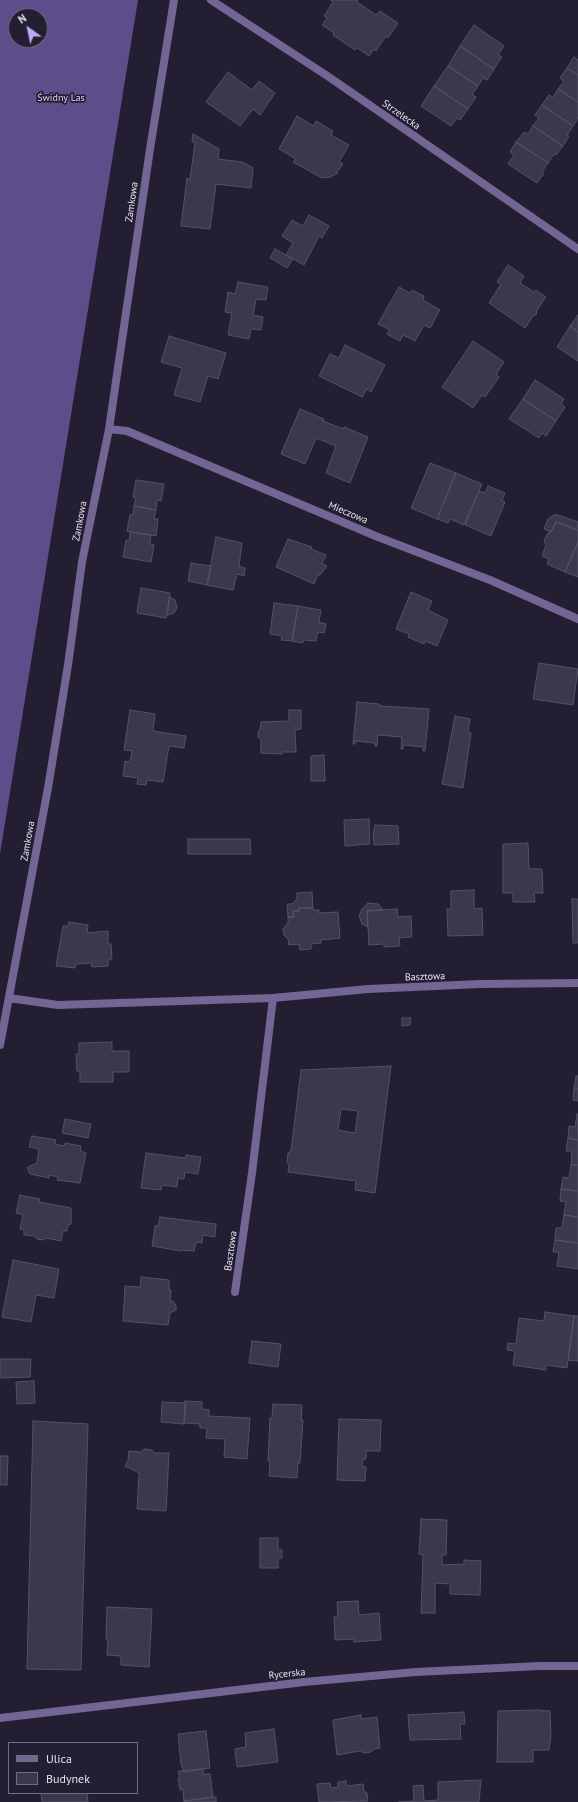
<!DOCTYPE html>
<meta charset="utf-8">
<style>
body{margin:0}
#map{position:relative;width:578px;height:1802px;overflow:hidden;background:#231e32;font-family:"PT Sans",sans-serif}
canvas{display:block}
.legend{position:absolute;left:8px;top:1742px;width:130px;height:52px;box-sizing:border-box;background:#231e32;border:1px solid #716d7e;margin:0;padding:5px 7px;list-style:none;font-size:12px;color:#e5e3f1}
.legend li{display:flex;align-items:center;gap:8px;height:20px}
.legend b{width:20px;border:1px solid #716d7e}
.north{position:absolute;left:8px;top:8px;width:40px;height:40px;box-sizing:border-box;background:#231e32;border:1px solid #716d7e;border-radius:50%;rotate:327deg;font-size:11px;font-weight:700;line-height:16px;text-align:center;color:#e5e3f1}
.north::after{content:'';display:block;margin:auto;width:14px;height:18px;background:#bcaaf6;clip-path:polygon(50% 0,100% 100%,50% 72%,0 100%)}
</style>
<div id="map">
<canvas width="578" height="1802"></canvas>
<ul class="legend">
<li><b style="height:5px;background:#716694"></b>Ulica</li>
<li><b style="height:11px;background:#3c374d"></b>Budynek</li>
</ul>
<div class="north">N</div>
</div>
<script>
const c = document.querySelector('canvas').getContext('2d');
c.lineJoin = 'round';
function fill(path, color) { c.fillStyle = color; c.fill(path, 'evenodd'); }
const poly = rows => new Path2D(rows.map(r => 'M' + r).join(''));
function trace(path, color, width, dash) { c.strokeStyle = color; c.lineWidth = width; c.lineCap = dash ? 'butt' : 'round'; c.setLineDash(dash || []); c.stroke(path); }
function label(font, color, halo, rows, align = 'center') {
  c.font = font + ' "PT Sans",sans-serif'; c.lineWidth = 3.5; c.setLineDash([]); c.textBaseline = 'middle'; c.strokeStyle = halo; c.fillStyle = color; for (const [text, x, y, turn = 0] of rows) {
    c.save(); c.translate(x, y); c.rotate((+turn || 0) * Math.PI / 180); c.textAlign = isNaN(turn) ? turn : align; if (halo) c.strokeText(text, 0, 0); c.fillText(text, 0, 0); c.restore();
  }
}
const forest = poly([
 [0,0,138,0,0,854],
 [16,16,40,16,40,40,16,40]
]);
const building = poly([
 [331,0,358,0,357,2,376,15,380,11,398,23,388,38,386,36,376,51,374,49,369,56,357,48,355,50,333,35,334,33,322,25,327,18,324,16,333,2,331,0],
 [474,25,504,46,498,55,502,57,494,69,460,46,474,25],
 [460,46,494,69,487,80,483,78,478,86,448,66,460,46],
 [574,57,578,60,578,75,567,68,574,57],
 [448,66,478,86,472,95,476,97,468,109,434,86,448,66],
 [567,68,578,75,578,102,558,89,564,81,560,78,567,68],
 [228,72,252,90,259,81,275,93,260,115,253,109,240,126,206,102,228,72],
 [434,86,468,109,460,120,457,118,451,126,421,106,434,86],
 [558,89,578,102,578,118,573,126,542,105,549,95,553,97,558,89],
 [542,105,573,126,567,135,569,136,563,146,533,126,539,118,535,115,542,105],
 [297,116,314,126,316,121,333,131,331,135,349,145,339,162,343,164,337,172,338,173,330,177,322,178,293,162,296,159,279,149,297,116],
 [533,126,563,146,556,155,554,154,548,163,516,142,524,132,528,134,533,126],
 [193,134,219,149,218,159,242,162,253,168,251,188,216,184,210,229,181,226,187,178,190,179,195,143,192,141,193,134],
 [516,142,548,163,542,172,544,173,537,183,508,164,514,155,510,152,516,142],
 [309,215,329,226,322,238,319,236,304,265,286,255,293,243,282,236,292,220,303,226,309,215],
 [275,249,293,259,287,268,270,258,275,249],
 [508,265,524,276,520,283,534,292,536,290,546,297,537,310,536,315,533,316,525,328,489,303,501,284,497,282,508,265],
 [238,282,268,287,266,300,256,299,253,315,263,317,261,330,251,329,249,339,228,335,232,313,225,312,228,292,235,294,238,282],
 [399,287,410,293,412,290,424,296,423,300,440,310,430,328,424,325,415,341,403,335,400,341,387,334,390,330,378,324,399,287],
 [578,315,578,332,570,326,578,315],
 [570,326,578,332,578,361,557,347,570,326],
 [169,336,226,353,218,379,208,376,200,402,174,395,182,368,161,362,169,336],
 [473,341,504,362,496,374,499,377,485,397,482,395,473,408,442,387,473,341],
 [345,345,385,365,371,392,367,389,362,397,319,376,330,354,339,358,345,345],
 [535,380,564,399,561,404,565,407,556,421,523,399,535,380],
 [523,399,556,421,546,436,542,433,539,438,509,419,523,399],
 [300,409,324,419,323,421,343,429,344,427,368,437,350,483,326,473,336,446,316,438,305,464,281,454,300,409],
 [430,463,456,473,437,519,411,508,430,463],
 [456,473,482,484,464,525,450,519,448,523,437,519,456,473],
 [136,480,164,484,161,501,157,500,156,510,134,506,136,497,133,497,136,480],
 [488,486,505,493,502,500,505,502,491,536,465,525,479,491,485,493,488,486],
 [134,506,156,510,154,519,158,519,156,536,127,531,130,515,133,515,134,506],
 [554,515,558,515,578,522,577,530,556,522,551,532,544,529,548,519,554,515],
 [556,522,578,530,578,542,565,572,547,564,549,559,542,556,546,545,544,541,547,534,551,532,556,522],
 [130,532,151,535,150,544,154,545,151,562,123,557,126,540,129,541,130,532],
 [216,537,242,543,239,566,245,568,244,576,237,574,233,590,207,585,216,537],
 [288,539,312,547,311,549,326,555,322,564,327,566,320,575,318,575,314,584,276,567,288,539],
 [578,542,578,577,565,572,578,542],
 [191,563,211,566,207,585,188,581,191,563],
 [141,588,170,593,166,618,137,613,141,588],
 [411,592,432,601,428,610,448,620,437,646,425,641,424,644,408,637,409,634,396,629,411,592],
 [170,597,175,600,177,608,174,613,167,615,170,597],
 [274,603,298,606,292,641,281,640,282,636,270,634,274,603],
 [298,606,321,610,319,622,326,624,324,633,318,632,316,641,303,640,303,643,292,641,298,606],
 [539,663,578,669,573,705,533,699,539,663],
 [357,702,379,704,381,706,429,709,425,751,423,751,423,747,403,745,403,749,401,749,402,737,378,735,377,746,375,746,375,743,355,741,355,744,353,744,357,702],
 [130,710,155,714,153,731,186,736,184,748,169,746,163,782,147,780,146,785,137,784,138,778,123,776,125,761,130,762,132,751,124,750,130,710],
 [289,710,301,710,301,729,295,730,296,752,283,752,282,754,261,753,261,739,258,737,258,732,260,729,261,722,289,721,289,710],
 [455,716,470,719,468,732,471,733,463,788,442,784,455,716],
 [324,755,325,781,311,781,311,756,324,755],
 [369,819,370,844,345,846,344,820,369,819],
 [375,825,398,826,399,844,374,845,373,832,375,825],
 [188,839,250,839,251,854,188,854,188,839],
 [528,843,529,869,542,869,543,893,534,893,535,902,513,902,513,893,503,893,503,844,528,843],
 [474,890,474,909,482,908,483,935,448,936,447,909,451,909,451,891,474,890],
 [312,892,313,908,299,908,299,911,293,911,294,917,288,917,287,904,292,904,297,899,297,893,312,892],
 [572,899,578,899,578,943,573,943,572,899],
 [368,903,378,904,383,910,367,911,368,927,362,924,359,916,362,909,368,903],
 [299,908,313,908,313,910,319,910,319,913,338,912,340,938,321,940,321,943,311,944,311,949,300,950,299,944,289,945,288,939,284,935,283,929,288,923,288,917,294,917,293,911,299,911,299,908],
 [397,909,398,917,411,916,412,937,399,938,400,946,384,947,384,944,369,945,367,911,397,909],
 [69,922,88,925,87,933,108,931,108,944,111,944,112,959,108,960,108,966,92,967,91,963,76,964,75,968,56,966,63,926,68,926,69,922],
 [402,1018,411,1018,410,1025,402,1026,402,1018],
 [112,1042,112,1051,129,1051,129,1072,113,1072,113,1082,80,1082,80,1071,77,1071,76,1054,79,1054,79,1043,112,1042],
 [391,1066,375,1193,355,1190,356,1181,288,1172,289,1165,287,1162,288,1153,291,1151,301,1070,391,1066],
 [341,1109,358,1111,355,1133,338,1130,341,1109],
 [576,1076,578,1076,578,1089,574,1088,576,1076],
 [574,1088,578,1089,578,1101,573,1100,574,1088],
 [577,1114,578,1140,568,1138,569,1126,575,1127,577,1114],
 [65,1119,91,1124,88,1138,62,1133,65,1119],
 [32,1136,56,1140,55,1144,64,1146,65,1143,81,1146,80,1151,86,1153,80,1183,57,1180,58,1177,49,1175,49,1178,30,1174,28,1170,28,1167,37,1163,39,1149,29,1147,32,1136],
 [568,1138,578,1140,578,1165,571,1165,572,1151,566,1151,568,1138],
 [146,1153,185,1158,186,1155,201,1157,198,1174,185,1172,184,1179,178,1178,177,1187,162,1185,161,1190,141,1188,146,1153],
 [571,1165,578,1165,578,1191,561,1189,563,1177,569,1178,571,1165],
 [561,1189,578,1191,578,1217,564,1215,566,1202,560,1201,561,1189],
 [20,1195,40,1199,39,1202,71,1208,71,1224,68,1225,67,1231,63,1231,61,1241,46,1238,43,1240,37,1239,35,1236,24,1235,24,1230,20,1229,23,1215,16,1213,20,1195],
 [564,1215,578,1217,578,1243,555,1240,556,1228,562,1228,564,1215],
 [160,1217,216,1224,215,1237,203,1235,202,1243,196,1242,194,1251,182,1250,181,1251,152,1246,155,1226,158,1226,160,1217],
 [555,1240,578,1243,578,1269,557,1266,559,1252,553,1252,555,1240],
 [13,1260,59,1269,54,1298,36,1295,31,1322,2,1317,13,1260],
 [141,1277,169,1280,169,1290,171,1290,170,1301,173,1301,176,1305,176,1310,170,1313,168,1325,123,1321,125,1286,140,1287,141,1277],
 [545,1312,574,1316,567,1368,546,1365,546,1370,513,1365,515,1351,507,1350,508,1343,516,1344,519,1318,544,1321,545,1312],
 [574,1316,578,1316,578,1361,568,1360,574,1316],
 [252,1341,281,1344,278,1367,249,1363,252,1341],
 [0,1359,31,1359,30,1377,0,1378,0,1359],
 [34,1381,35,1403,17,1404,16,1382,34,1381],
 [185,1401,202,1402,202,1409,209,1410,209,1416,250,1418,247,1459,224,1457,225,1439,206,1438,207,1428,200,1428,200,1424,184,1423,185,1401],
 [162,1402,186,1403,184,1424,161,1422,162,1402],
 [273,1404,302,1405,301,1420,303,1420,300,1463,298,1463,297,1478,269,1476,270,1462,268,1461,270,1418,272,1418,273,1404],
 [339,1419,381,1420,380,1451,366,1451,366,1459,363,1459,362,1467,366,1467,365,1481,337,1480,339,1419],
 [33,1421,88,1424,81,1670,27,1669,33,1421],
 [144,1449,152,1450,154,1453,169,1453,166,1511,137,1509,139,1473,125,1466,128,1461,129,1451,141,1452,144,1449],
 [0,1456,8,1456,7,1485,0,1485,0,1456],
 [421,1519,447,1520,446,1555,442,1555,442,1565,464,1564,464,1560,481,1561,480,1595,450,1594,450,1584,435,1583,435,1613,421,1613,423,1555,419,1554,421,1519],
 [260,1538,278,1538,278,1550,282,1550,282,1558,278,1558,278,1568,260,1568,260,1538],
 [358,1601,359,1615,379,1613,381,1640,354,1642,354,1639,335,1640,334,1617,338,1616,337,1602,358,1601],
 [107,1607,152,1609,149,1667,121,1665,121,1656,107,1655,108,1640,106,1639,107,1607],
 [537,1710,550,1711,551,1735,549,1750,533,1750,533,1762,497,1762,498,1711,537,1710],
 [464,1712,465,1724,460,1724,461,1739,410,1740,408,1715,464,1712],
 [361,1715,361,1719,377,1717,380,1748,374,1749,371,1752,364,1753,360,1751,337,1755,333,1720,361,1715],
 [274,1729,278,1762,237,1767,235,1749,246,1747,245,1733,274,1729],
 [206,1731,210,1768,184,1772,181,1764,178,1734,206,1731],
 [203,1769,203,1774,210,1774,213,1797,184,1801,183,1789,180,1790,178,1778,180,1778,178,1771,203,1769],
 [481,1780,479,1802,398,1802,414,1801,413,1786,423,1785,424,1801,438,1800,438,1782,481,1780],
 [346,1781,346,1786,363,1784,364,1791,367,1793,368,1801,319,1802,317,1784,330,1783,331,1788,338,1787,338,1782,346,1781],
 [41,1793,87,1793,88,1802,42,1802,41,1793],
 [216,1797,216,1802,184,1802,184,1801,216,1797]
]);
const minor = poly([
 [211,0,329,77,578,249],
 [109,429,127,431,378,537,490,580,578,619],
 [9,998,58,1005,273,998,368,989,480,984,578,983],
 [0,1045,48,788,68,665,82,562,109,429,150,149,174,0],
 [235,1292,252,1173,273,998],
 [0,1718,304,1682,416,1672,540,1666,578,1666]
]);
const parkNames = [
 ["Świdny Las",61,98]
];
const streetNames = [
 ["Strzelecka",401,115,35],
 ["Zamkowa",132,202,-82],
 ["Mieczowa",348,513,23],
 ["Zamkowa",80,521,-79],
 ["Zamkowa",28,841,-80],
 ["Basztowa",425,977,-2],
 ["Basztowa",231,1251,-82],
 ["Rycerska",287,1674,-6]
];
fill(forest, '#5e4d8b');
fill(building, '#3c374d');
trace(building, '#555067', 1);
trace(minor, '#716694', 8);
label('10px', '#dcd4f9', '#231e32', parkNames);
label('10px', '#e5e3f1', '#231e32', streetNames);
</script>
